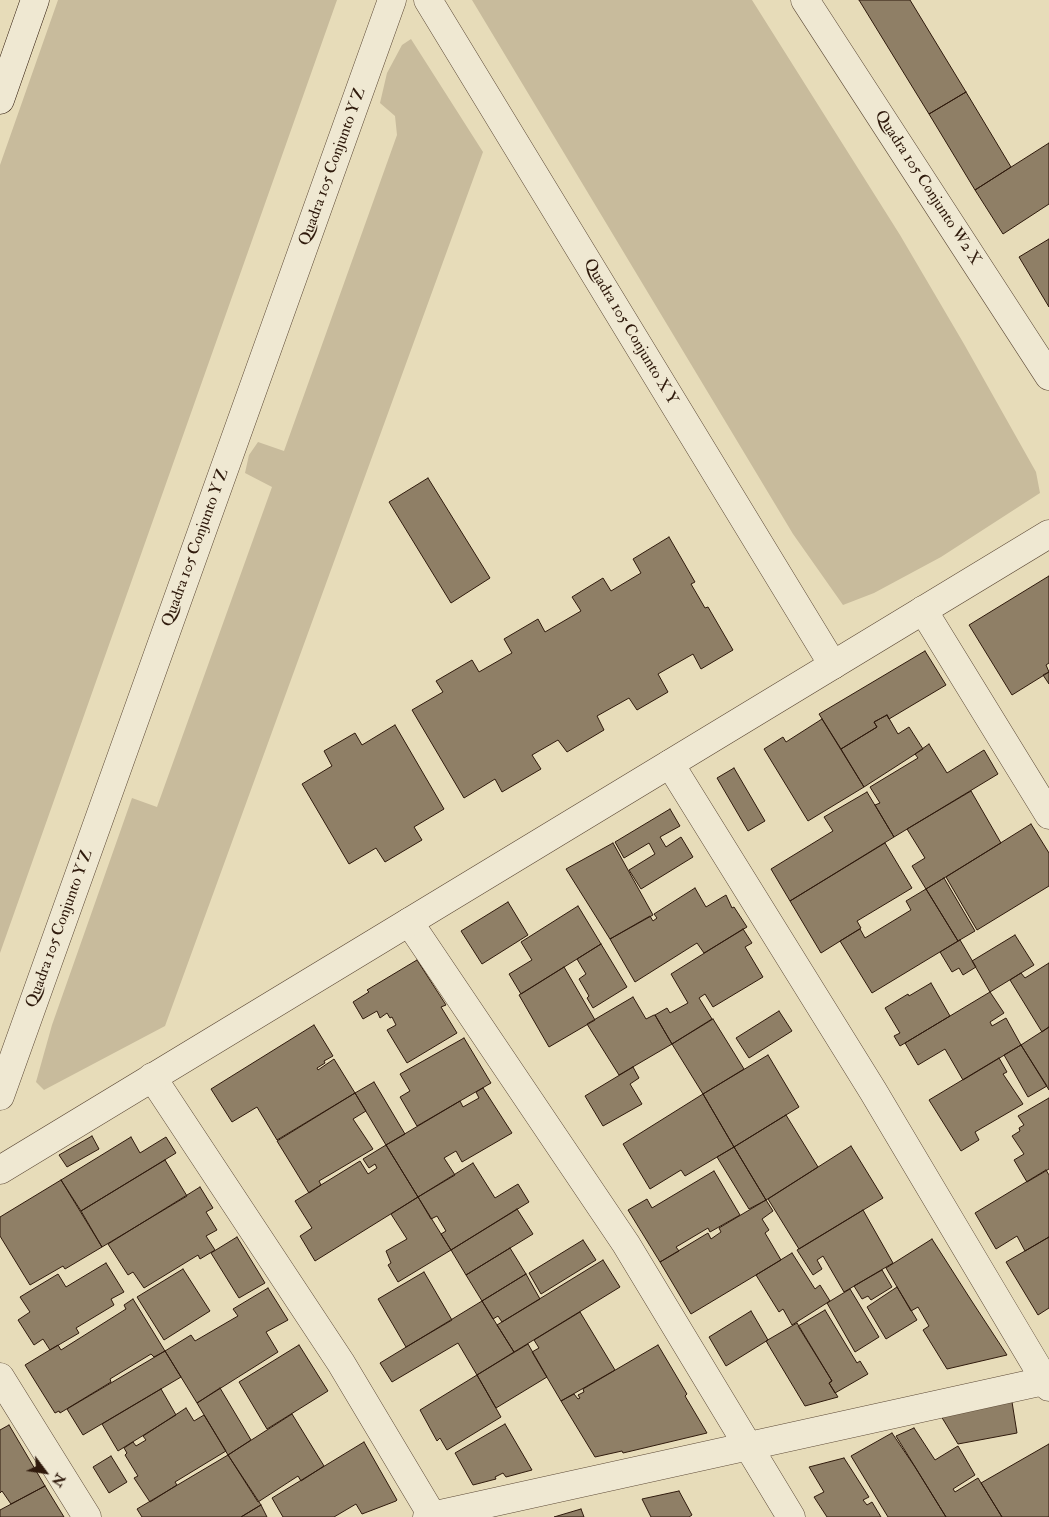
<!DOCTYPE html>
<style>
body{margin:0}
#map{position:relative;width:1049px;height:1517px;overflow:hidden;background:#e7dcb9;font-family:"IM FELL Double Pica",serif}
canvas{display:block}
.north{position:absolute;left:20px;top:1447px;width:50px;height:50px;-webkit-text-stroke:4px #efe8d2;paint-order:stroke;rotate:121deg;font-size:14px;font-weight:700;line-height:20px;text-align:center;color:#2f1a0c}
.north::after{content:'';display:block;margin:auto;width:18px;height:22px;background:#2f1a0c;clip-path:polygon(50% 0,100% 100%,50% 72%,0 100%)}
</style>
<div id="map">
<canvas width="1049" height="1517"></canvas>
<div class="north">N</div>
</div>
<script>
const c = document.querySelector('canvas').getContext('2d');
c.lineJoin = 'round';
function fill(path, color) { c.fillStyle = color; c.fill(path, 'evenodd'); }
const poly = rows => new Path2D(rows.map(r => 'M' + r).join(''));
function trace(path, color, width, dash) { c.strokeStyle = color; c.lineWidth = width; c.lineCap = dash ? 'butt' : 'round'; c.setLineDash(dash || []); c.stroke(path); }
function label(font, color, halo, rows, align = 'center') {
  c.font = font + ' "IM FELL Double Pica",serif'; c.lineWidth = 5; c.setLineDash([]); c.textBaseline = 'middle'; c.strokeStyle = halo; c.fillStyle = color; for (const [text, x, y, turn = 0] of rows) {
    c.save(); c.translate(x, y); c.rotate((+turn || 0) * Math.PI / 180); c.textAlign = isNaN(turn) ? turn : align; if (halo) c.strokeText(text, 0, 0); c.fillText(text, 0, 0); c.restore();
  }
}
const green = poly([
 [58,0,337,0,0,953,0,165],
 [472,0,752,0,900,235,964,344,1036,472,1040,493,941,557,874,593,843,605,793,534],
 [411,39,483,152,165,1026,44,1090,36,1082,52,1025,132,798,157,807,272,487,245,473,249,455,258,442,284,451,397,135,395,116,380,103,387,73,402,45]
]);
const building = poly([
 [859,0,910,0,966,92,929,114,859,0],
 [966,92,1011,167,975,190,929,114,966,92],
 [1049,143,1049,204,1003,234,975,190,1049,143],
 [1049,239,1049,307,1019,257,1049,239],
 [428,478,490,578,451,603,389,502,428,478],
 [669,537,695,582,691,584,705,608,708,607,733,650,701,669,693,654,658,674,668,692,637,710,629,698,597,716,604,730,567,752,558,740,532,755,541,769,502,792,495,779,464,798,412,710,443,692,436,681,472,660,479,672,512,653,504,639,538,619,545,632,581,611,572,597,603,578,611,591,641,573,633,559,669,537],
 [1049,576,1049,663,1046,665,1049,672,1012,695,969,625,1049,576],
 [925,651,946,685,889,719,887,715,874,722,877,727,841,749,819,714,925,651],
 [1049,672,1049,684,1043,675,1049,672],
 [887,715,898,734,909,727,923,749,864,787,841,749,877,727,874,722,887,715],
 [822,719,864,787,808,821,764,749,783,737,786,742,822,719],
 [395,725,444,809,414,827,422,840,385,862,376,848,349,864,302,784,332,766,324,751,355,733,362,745,395,725],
 [929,744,947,773,984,750,998,774,894,837,875,805,880,803,870,787,918,758,915,754,929,744],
 [734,768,765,821,748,831,717,778,734,768],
 [971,791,1001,843,926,889,912,866,925,858,907,829,971,791],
 [867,792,894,837,790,901,771,869,833,831,824,817,867,792],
 [670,809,680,826,660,837,666,847,681,837,693,857,641,889,629,870,655,854,649,843,624,858,615,842,670,809],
 [1031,824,1049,853,1049,886,977,930,946,877,1031,824],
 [613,843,653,915,610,939,566,869,613,843],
 [885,843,912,888,857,921,861,928,821,953,790,901,885,843],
 [944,878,975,931,958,941,926,889,944,878],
 [695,888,706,907,726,895,732,908,734,907,747,927,704,953,697,943,635,982,610,939,650,916,653,921,657,918,654,914,695,888],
 [926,889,958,941,872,993,840,941,860,929,865,938,911,910,906,901,926,889],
 [508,902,528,935,482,964,461,931,508,902],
 [578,906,601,944,521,994,509,974,532,960,521,942,578,906],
 [743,929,752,943,745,947,763,977,713,1007,705,994,699,998,712,1019,672,1044,655,1015,667,1008,670,1013,688,1003,671,974,743,929],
 [1015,935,1034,965,990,992,972,961,1015,935],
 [960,940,976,967,963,975,959,968,952,972,940,952,960,940],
 [601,944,627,987,593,1008,587,998,589,996,579,979,586,974,577,959,601,944],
 [417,960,446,1005,441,1007,457,1033,407,1063,387,1030,396,1025,392,1017,390,1018,387,1013,380,1018,377,1011,363,1019,353,1002,369,992,367,990,417,960],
 [1049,963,1049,1027,1042,1032,1010,980,1021,973,1025,978,1049,963],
 [564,967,595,1020,549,1047,519,995,564,967],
 [931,983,950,1016,900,1046,894,1036,900,1033,885,1008,908,994,909,996,931,983],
 [990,992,1004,1013,990,1022,992,1026,1006,1018,1021,1045,963,1080,945,1049,918,1065,905,1043,990,992],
 [633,997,646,1019,654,1015,655,1015,672,1044,619,1075,587,1024,633,997],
 [779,1011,792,1031,749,1058,736,1038,779,1011],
 [713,1019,744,1069,703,1094,672,1044,713,1019],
 [314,1025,333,1056,324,1061,325,1063,317,1068,318,1070,334,1059,355,1093,277,1140,257,1107,232,1122,211,1089,314,1025],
 [1049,1027,1049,1090,1021,1045,1049,1027],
 [464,1038,491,1083,417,1126,400,1097,410,1091,400,1074,464,1038],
 [1021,1045,1047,1086,1028,1097,1004,1055,1021,1045],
 [768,1055,799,1107,734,1147,703,1094,768,1055],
 [999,1058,1007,1072,1003,1074,1023,1104,975,1132,979,1140,961,1151,929,1100,999,1058],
 [633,1067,639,1078,630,1084,642,1104,603,1126,585,1096,633,1067],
 [374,1082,405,1134,386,1145,355,1093,374,1082],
 [483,1088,512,1133,462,1162,456,1151,444,1158,455,1175,418,1197,386,1145,460,1101,463,1107,479,1098,476,1092,483,1088],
 [355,1093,366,1111,353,1119,373,1149,319,1181,321,1185,309,1193,277,1141,355,1093],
 [703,1094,734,1147,685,1176,681,1170,650,1189,623,1144,703,1094],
 [1049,1098,1049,1169,1027,1182,1014,1160,1024,1154,1012,1136,1020,1131,1019,1128,1024,1125,1018,1116,1049,1098],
 [786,1115,818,1167,766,1200,734,1147,786,1115],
 [92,1136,99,1149,67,1167,59,1155,92,1136],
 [131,1137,140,1153,166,1137,176,1153,81,1211,61,1180,131,1137],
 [386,1145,418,1197,315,1261,300,1236,312,1228,295,1201,360,1161,368,1174,377,1168,375,1164,369,1168,363,1159,386,1145],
 [851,1146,883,1198,799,1249,768,1199,851,1146],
 [734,1147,766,1200,749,1209,717,1157,734,1147],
 [165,1160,187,1196,102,1247,81,1211,165,1160],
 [473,1163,495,1198,518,1184,529,1202,451,1250,441,1234,446,1231,437,1216,431,1219,418,1197,473,1163],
 [1046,1170,1049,1175,1049,1237,1025,1251,1017,1236,996,1249,975,1213,1046,1170],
 [714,1171,740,1215,710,1232,708,1228,676,1247,679,1251,660,1262,628,1210,647,1199,652,1208,714,1171],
 [61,1180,102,1247,65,1269,63,1266,30,1285,0,1236,0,1217,61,1180],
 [200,1187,213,1208,206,1212,217,1230,206,1236,215,1250,200,1259,198,1255,144,1288,133,1272,128,1275,108,1244,200,1187],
 [418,1197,451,1250,398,1282,388,1265,391,1263,386,1251,407,1239,391,1214,418,1197],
 [766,1200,773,1211,762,1219,769,1230,765,1233,781,1260,691,1314,660,1262,708,1233,711,1239,721,1232,719,1228,766,1200],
 [517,1209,533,1234,466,1275,451,1250,517,1209],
 [863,1210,893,1263,844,1292,823,1256,817,1260,822,1269,813,1275,797,1250,863,1210],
 [237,1237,265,1283,239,1298,211,1253,237,1237],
 [1049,1237,1049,1308,1038,1315,1006,1262,1049,1237],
 [932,1239,971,1300,1007,1355,947,1369,923,1330,929,1326,918,1307,911,1311,886,1268,932,1239],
 [583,1240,596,1260,541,1294,529,1273,583,1240],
 [510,1248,526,1274,482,1301,466,1275,510,1248],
 [792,1253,815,1289,820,1285,830,1301,792,1325,783,1309,779,1312,756,1275,792,1253],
 [603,1260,620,1287,514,1352,497,1325,603,1260],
 [106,1263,124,1292,111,1299,114,1305,76,1328,79,1333,50,1350,43,1339,34,1345,18,1320,30,1312,20,1297,58,1274,66,1287,106,1263],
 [183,1269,210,1311,164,1340,137,1297,183,1269],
 [882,1270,892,1287,871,1300,868,1296,862,1299,854,1286,882,1270],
 [424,1272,452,1320,406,1347,378,1299,424,1272],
 [526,1274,540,1299,502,1322,498,1316,493,1319,482,1301,526,1274],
 [897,1287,917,1320,886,1339,867,1307,897,1287],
 [268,1288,288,1320,266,1332,278,1352,197,1403,165,1351,191,1335,195,1341,238,1316,233,1309,268,1288],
 [850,1289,879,1337,855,1352,827,1303,850,1289],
 [133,1299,165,1351,154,1357,151,1354,110,1379,111,1382,60,1413,59,1411,55,1413,25,1365,58,1345,61,1350,126,1309,124,1305,133,1299],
 [482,1301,514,1352,477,1375,458,1343,392,1382,380,1363,482,1301],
 [825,1310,857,1363,860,1361,868,1374,835,1393,829,1383,832,1381,798,1326,825,1310],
 [751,1311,768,1340,726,1366,709,1337,751,1311],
 [580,1312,615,1370,561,1401,532,1352,539,1348,534,1340,580,1312],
 [797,1323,832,1381,829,1383,838,1397,805,1406,766,1341,797,1323],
 [528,1344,547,1377,496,1408,477,1375,528,1344],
 [299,1345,328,1391,267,1429,239,1382,299,1345],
 [658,1345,687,1394,685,1396,707,1433,623,1453,622,1451,595,1457,561,1401,574,1394,578,1399,580,1398,578,1395,584,1392,583,1389,658,1345],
 [165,1351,181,1377,83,1435,67,1409,165,1351],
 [477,1375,501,1417,447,1450,440,1438,437,1441,420,1410,477,1375],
 [220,1388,251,1440,228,1455,197,1403,220,1388],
 [161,1389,176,1415,118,1451,102,1424,161,1389],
 [1012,1402,1017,1433,958,1444,941,1416,1012,1402],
 [186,1408,194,1421,204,1415,226,1451,175,1482,177,1485,150,1502,134,1478,138,1476,125,1455,127,1453,124,1448,133,1442,136,1446,146,1440,143,1436,186,1408],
 [292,1414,324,1466,301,1481,298,1476,258,1502,228,1455,292,1414],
 [505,1424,532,1470,506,1477,503,1473,495,1477,496,1479,473,1485,455,1453,505,1424],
 [9,1425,45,1486,11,1504,2,1491,0,1493,0,1430,9,1425],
 [914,1428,935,1460,958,1446,975,1475,953,1489,955,1492,978,1478,1002,1517,946,1517,896,1436,914,1428],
 [892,1433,915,1467,946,1517,888,1517,851,1456,892,1433],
 [364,1442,397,1500,396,1501,362,1514,356,1504,334,1517,283,1517,272,1498,364,1442],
 [1049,1444,1049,1517,1002,1517,981,1483,1049,1444],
 [228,1455,261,1505,241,1517,142,1517,137,1509,228,1455],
 [111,1456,127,1482,109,1493,93,1467,111,1456],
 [844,1458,869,1497,863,1500,867,1505,872,1502,881,1517,827,1517,814,1497,824,1492,809,1467,844,1458],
 [45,1486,64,1517,0,1517,0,1510,45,1486],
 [679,1491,692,1515,689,1517,651,1517,642,1499,679,1491],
 [261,1505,267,1517,241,1517,259,1506,261,1505],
 [581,1509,584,1517,554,1517,581,1509]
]);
const minor = poly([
 [428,0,833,665],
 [805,0,1049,376],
 [923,610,1049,815],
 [670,764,873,1091,1049,1387],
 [409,922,626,1244,791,1517],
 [152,1077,341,1363,433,1517],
 [0,1096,392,0],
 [0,1377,87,1517],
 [427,1517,1049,1380]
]);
const tertiary = poly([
 [0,1170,1049,534]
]);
const secondary = poly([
 [0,100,35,0]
]);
const streetNames = [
 ["Quadra 105 Conjunto Y Z",333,167,-70],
 ["Quadra 105 Conjunto W2 X",927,188,57],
 ["Quadra 105 Conjunto X Y",630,332,59],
 ["Quadra 105 Conjunto Y Z",196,548,-70],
 ["Quadra 105 Conjunto Y Z",60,929,-70]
];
fill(green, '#c8bb9c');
fill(building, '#8f7f66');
trace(building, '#2f1a0c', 1);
trace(minor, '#5d4a37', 29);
trace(tertiary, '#5d4a37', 29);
trace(secondary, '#2f1a0c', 29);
trace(minor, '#efe8d2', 28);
trace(tertiary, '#efe8d2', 28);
trace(secondary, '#efe8d2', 28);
label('16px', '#2f1a0c', '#efe8d2', streetNames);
</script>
